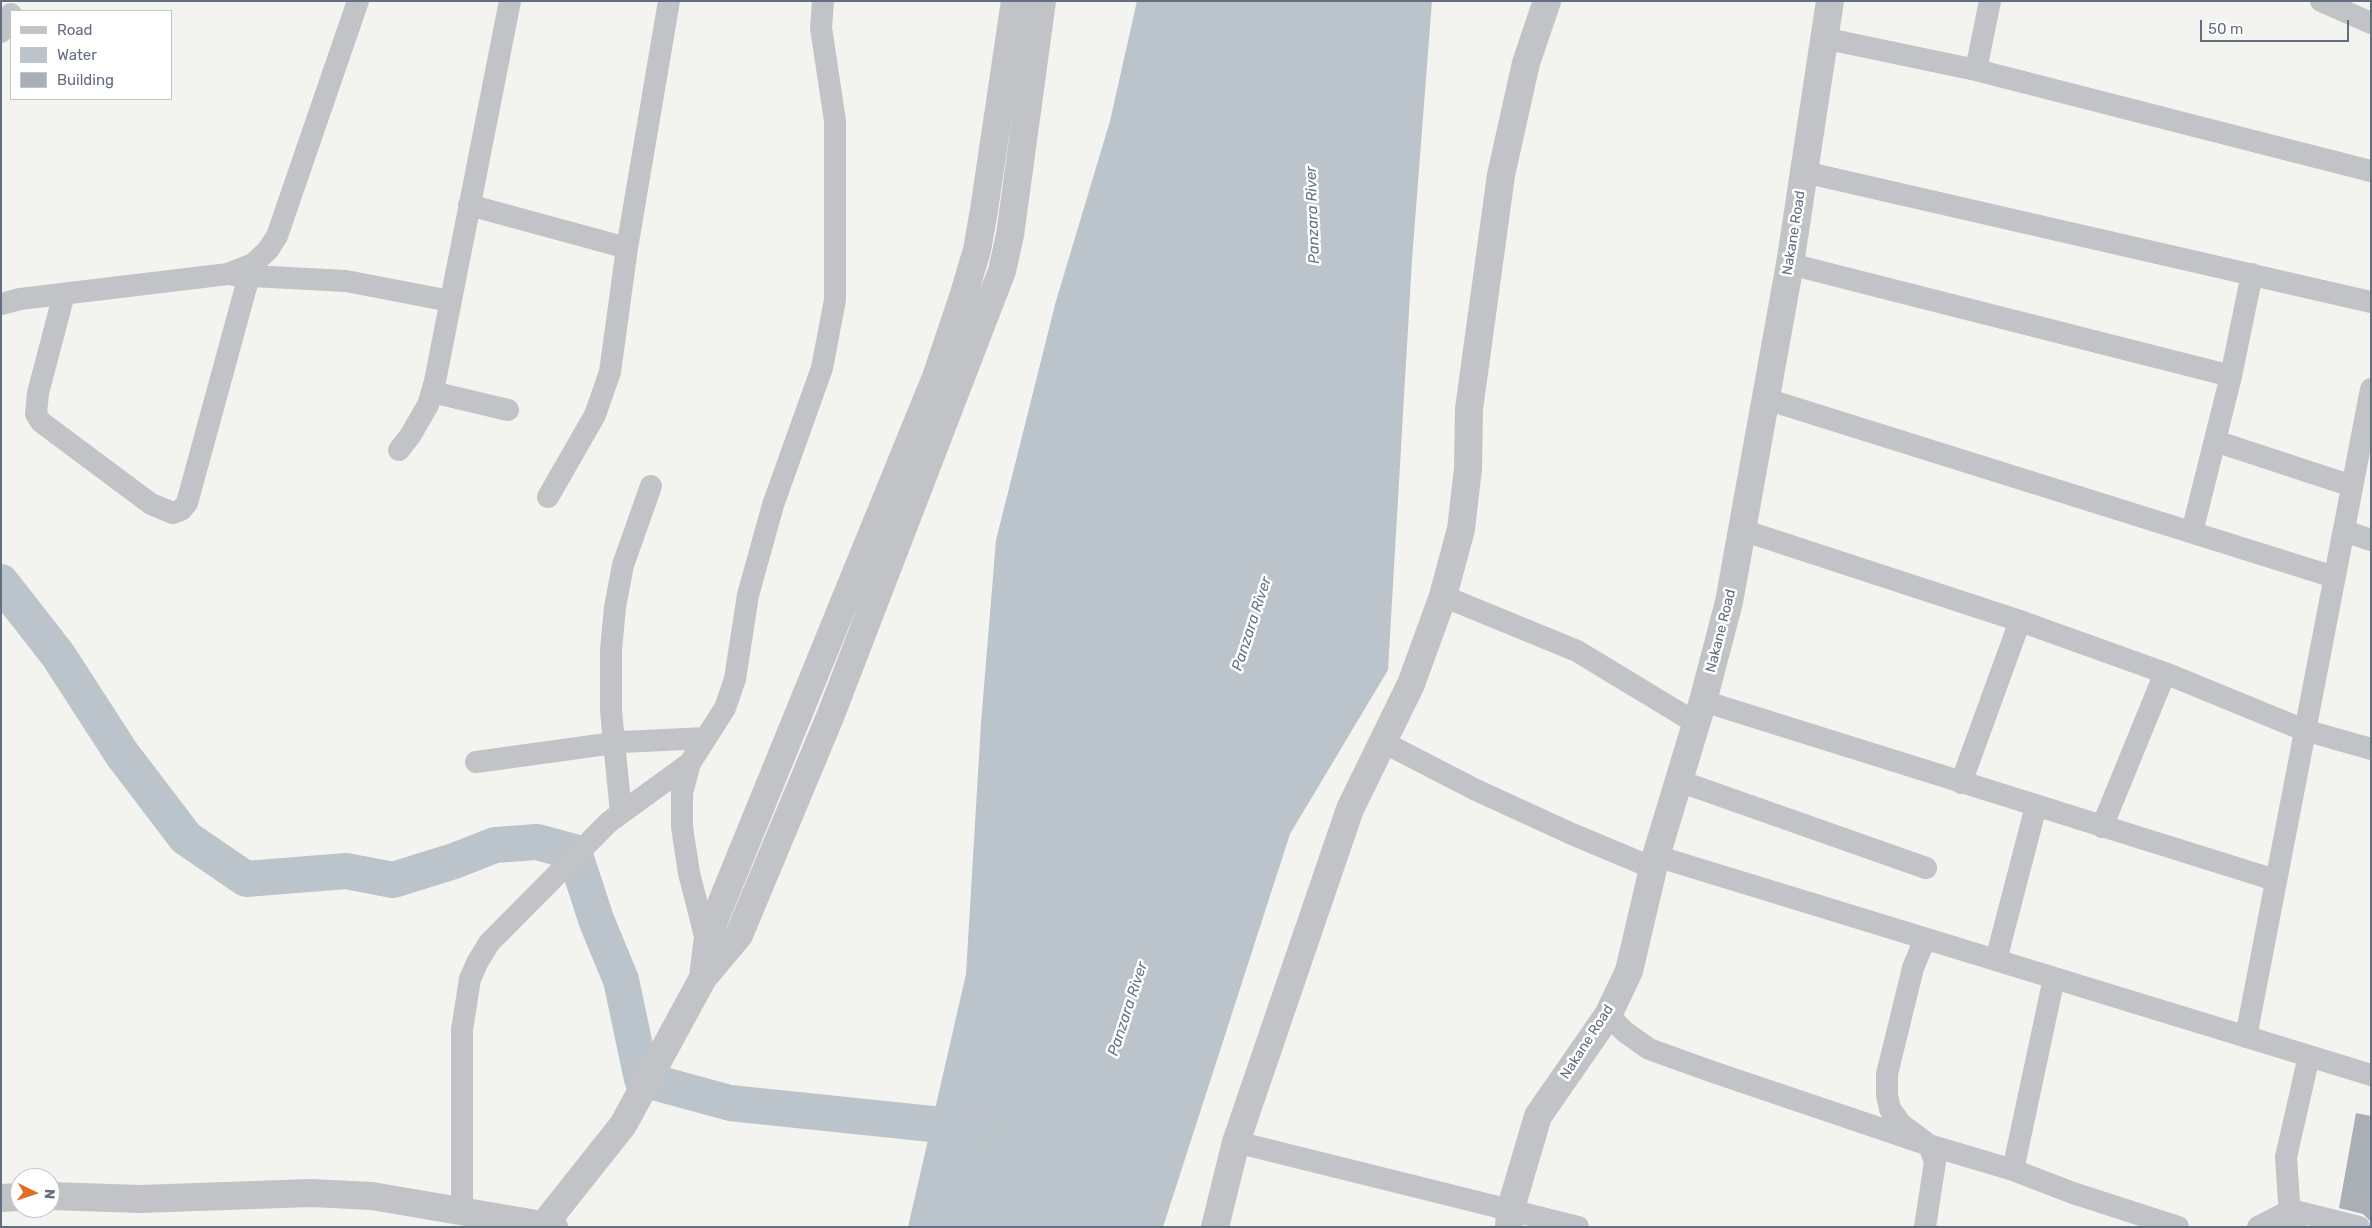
<!DOCTYPE html>
<style>
body{margin:0}
#map{position:relative;width:2372px;height:1228px;overflow:hidden;background:#f3f4ef;font-family:Rubik,sans-serif}
canvas{display:block}
.frame{position:absolute;inset:0;border:2px solid #636e80;pointer-events:none}
.legend{position:absolute;left:10px;top:10px;width:162px;height:90px;box-sizing:border-box;background:#fff;border:1px solid #c1c5cc;margin:0;padding:6px 9px;list-style:none;font-size:15px;color:#636e80}
.legend li{display:flex;align-items:center;gap:10px;height:25px}
.legend b{width:25px;border:1px solid #c1c5cc}
.north{position:absolute;left:10px;top:1168px;width:50px;height:50px;box-sizing:border-box;background:#fff;border:1px solid #c1c5cc;border-radius:50%;rotate:94deg;font-size:14px;font-weight:700;line-height:20px;text-align:center;color:#636e80}
.north::after{content:'';display:block;margin:auto;width:18px;height:22px;background:#df6f24;clip-path:polygon(50% 0,100% 100%,50% 72%,0 100%)}
.scale{position:absolute;left:2200px;top:20px;width:149px;height:22px;box-sizing:border-box;border:2px solid #636e80;border-top:0;padding-left:6px;font-size:15px;line-height:18px;white-space:nowrap;color:#636e80;-webkit-text-stroke:4px #fff;paint-order:stroke}
</style>
<div id="map">
<canvas width="2372" height="1228"></canvas>
<div class="frame"></div>
<ul class="legend">
<li><b style="height:6px;background:#c1c3c7"></b>Road</li>
<li><b style="height:14px;background:#bcc4cb"></b>Water</li>
<li><b style="height:14px;background:#a9afb5"></b>Building</li>
</ul>
<div class="north">N</div>
<div class="scale">50 m</div>
</div>
<script>
const c = document.querySelector('canvas').getContext('2d');
c.lineJoin = 'round';
function fill(path, color) { c.fillStyle = color; c.fill(path, 'evenodd'); }
const poly = rows => new Path2D(rows.map(r => 'M' + r).join(''));
function trace(path, color, width, dash) { c.strokeStyle = color; c.lineWidth = width; c.lineCap = dash ? 'butt' : 'round'; c.setLineDash(dash || []); c.stroke(path); }
function label(font, color, halo, rows, align = 'center') {
  c.font = font + ' Rubik,sans-serif'; c.lineWidth = 5; c.setLineDash([]); c.textBaseline = 'middle'; c.strokeStyle = halo; c.fillStyle = color; for (const [text, x, y, turn = 0] of rows) {
    c.save(); c.translate(x, y); c.rotate((+turn || 0) * Math.PI / 180); c.textAlign = isNaN(turn) ? turn : align; if (halo) c.strokeText(text, 0, 0); c.fillText(text, 0, 0); c.restore();
  }
}
const water = poly([
 [1137,1,1432,1,1412,260,1388,670,1290,834,1163,1227,908,1227,966,974,981,723,996,540,1056,301,1110,121]
]);
const river = poly([
 [1,582,58,655,122,754,186,838,246,879,346,871,393,880,454,861,495,845,537,842,574,852,597,922,621,980,642,1079,730,1103,980,1129]
]);
const building = poly([
 [2356,1113,2371,1116,2371,1222,2363,1214,2339,1208]
]);
const minor = poly([
 [2321,1,2371,23],
 [1,32,11,14],
 [1823,38,1976,70,2371,171],
 [1976,70,1990,1],
 [1804,172,2371,302],
 [469,205,627,248],
 [1790,264,2231,376],
 [233,275,346,281,450,301],
 [64,294,38,393,36,414,41,422,151,504,173,513,181,510,187,503,249,276],
 [1,304,20,299,228,274,253,264,268,250,277,236,358,1],
 [432,392,508,410],
 [1766,399,2334,577],
 [2215,441,2352,486],
 [399,450,410,436,428,405,435,381,510,1],
 [548,497,595,415,610,372,627,248,669,1],
 [1742,530,2020,621,2165,673,2304,730,2371,749],
 [2345,531,2371,540],
 [2192,532,2231,376,2252,274],
 [1443,596,1577,651,1696,723],
 [1703,701,2275,880],
 [1383,742,1476,790,1572,834,1653,868],
 [476,762,621,742,706,738],
 [1679,781,1926,868],
 [1961,783,2020,621],
 [621,813,611,711,611,650,615,607,623,565,651,486],
 [2102,827,2165,673],
 [1656,856,2371,1075],
 [707,944,689,873,682,827,682,793,690,763,725,708,735,679,748,595,773,505,822,368,835,300,835,121,821,28,823,1],
 [1996,960,2036,806],
 [1608,1015,1625,1032,1649,1049,1713,1072,1929,1145,2013,1170,2073,1193,2178,1227],
 [2246,1037,2371,389],
 [1236,1142,1578,1227],
 [2013,1170,2054,978],
 [462,1210,462,1030,470,979,477,963,489,943,609,822,690,763],
 [1925,1227,1935,1162,1929,1145,1901,1124,1890,1109,1887,1095,1887,1074,1913,968,1925,939],
 [2258,1227,2291,1210,2359,1227],
 [2296,1227,2289,1202,2286,1157,2309,1056]
]);
const tertiary = poly([
 [703,978,707,944,714,921,936,377,963,297,977,250,984,210,1015,1],
 [50,1196,140,1199,311,1193,372,1196,554,1227],
 [1,1198,20,1197],
 [542,1227,623,1125,703,978,739,935,830,717,1002,271,1010,235,1042,1],
 [1215,1227,1236,1142,1350,809,1411,684,1443,596,1461,529,1468,469,1469,409,1501,175,1526,63,1547,1],
 [1509,1227,1510,1211,1538,1116,1608,1015,1629,971,1656,856,1703,701,1729,602,1790,264,1830,1]
]);
const streetNames = [
 ["Nakane Road",1794,233,-81],
 ["Nakane Road",1721,631,-76],
 ["Nakane Road",1587,1042,-57]
];
const waterNames = [
 ["Panzara River",1313,215,-92],
 ["Panzara River",1252,624,-72],
 ["Panzara River",1128,1009,-72]
];
fill(water, '#bcc4cb');
trace(river, '#bcc4cb', 36);
fill(building, '#a9afb5');
trace(minor, '#c1c3c7', 22);
trace(tertiary, '#c1c3c7', 28);
label('14px', '#636e80', '#fff', streetNames);
label('italic 15px', '#637685', '#fff', waterNames);
</script>
